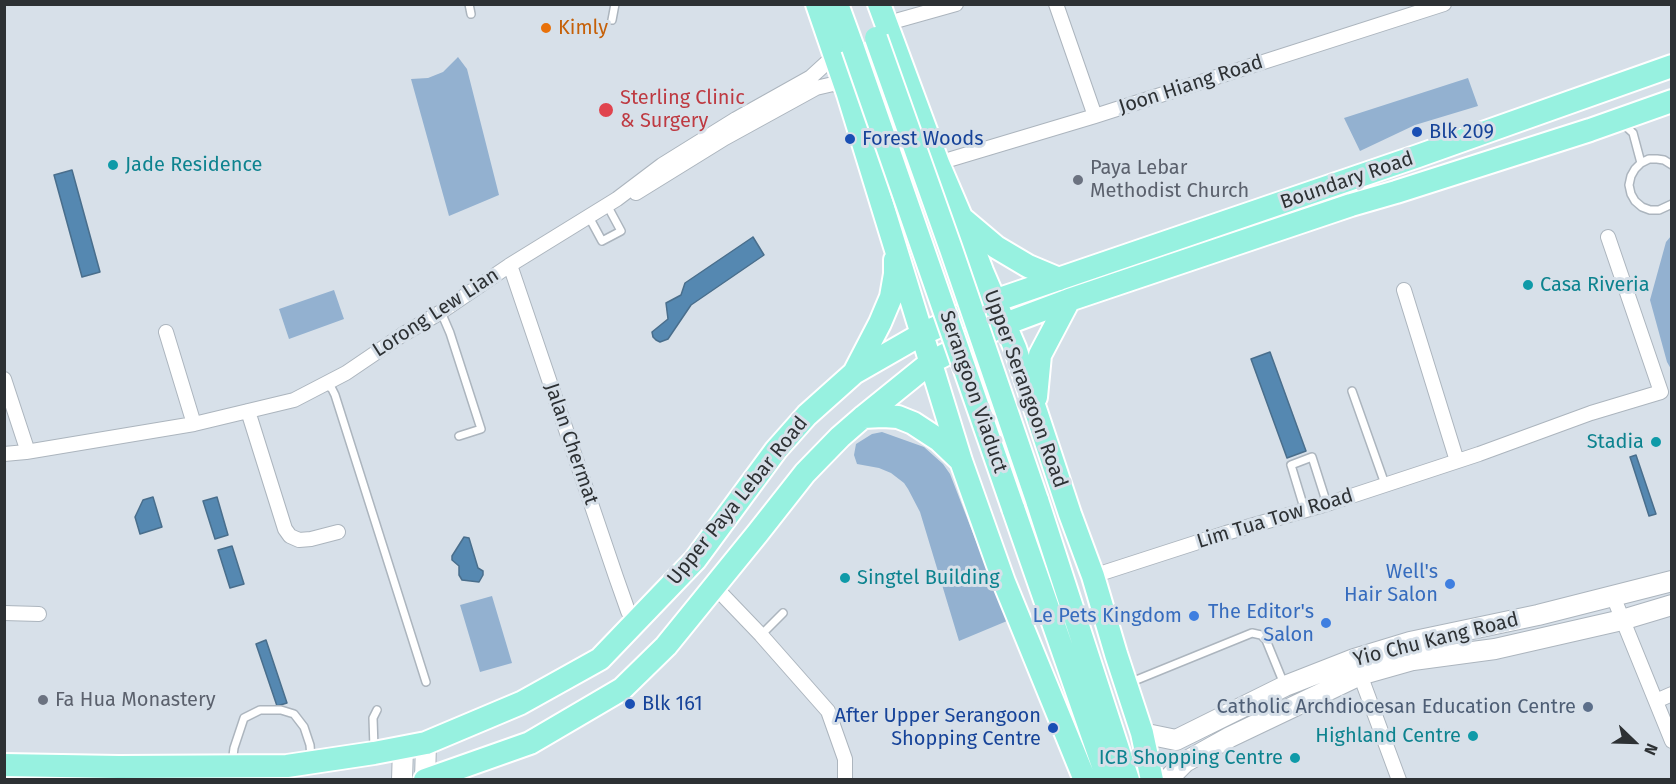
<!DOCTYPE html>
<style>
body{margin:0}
#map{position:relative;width:1676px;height:784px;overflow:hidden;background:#d7e0e9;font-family:"Fira Sans",sans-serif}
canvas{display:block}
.frame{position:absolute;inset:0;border:6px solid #2d3134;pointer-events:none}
.north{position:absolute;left:1604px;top:712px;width:60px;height:60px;-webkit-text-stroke:4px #d7e0e9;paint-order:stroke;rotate:113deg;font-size:16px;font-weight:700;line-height:24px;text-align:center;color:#2d3134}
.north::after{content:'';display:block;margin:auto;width:21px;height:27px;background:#2d3134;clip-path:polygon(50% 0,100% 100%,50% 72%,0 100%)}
</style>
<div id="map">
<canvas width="1676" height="784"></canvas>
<div class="frame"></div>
<div class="north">N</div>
</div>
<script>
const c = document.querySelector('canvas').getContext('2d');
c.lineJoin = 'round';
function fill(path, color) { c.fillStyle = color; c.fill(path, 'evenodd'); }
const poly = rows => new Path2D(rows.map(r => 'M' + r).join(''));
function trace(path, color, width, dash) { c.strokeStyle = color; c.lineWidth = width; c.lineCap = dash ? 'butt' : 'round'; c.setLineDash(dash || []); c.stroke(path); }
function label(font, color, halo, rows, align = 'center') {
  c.font = font + ' "Fira Sans",sans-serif'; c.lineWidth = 6; c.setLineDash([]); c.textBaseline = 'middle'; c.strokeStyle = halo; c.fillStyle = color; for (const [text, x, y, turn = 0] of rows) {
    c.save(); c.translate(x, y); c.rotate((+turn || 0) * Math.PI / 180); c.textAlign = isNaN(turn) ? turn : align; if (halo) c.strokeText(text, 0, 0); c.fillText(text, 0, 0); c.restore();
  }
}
const green = poly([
 [458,57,467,69,499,195,449,216,411,79,428,78,443,72],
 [1468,78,1478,106,1415,125,1360,151,1344,118],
 [1671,236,1671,369,1667,362,1650,300,1666,242],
 [334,290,344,319,289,339,279,309],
 [882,432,924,447,943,464,950,474,1007,621,959,641,920,512,908,489,904,483,891,473,879,468,857,464,854,455,856,444,872,434],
 [492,596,512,663,480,672,460,605]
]);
const water = poly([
 [72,170,100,272,82,277,54,175,72,170],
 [753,237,764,255,691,305,668,339,660,342,656,340,653,337,652,332,668,319,666,303,681,295,685,283,753,237],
 [1270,352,1306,451,1287,458,1251,359,1270,352],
 [1636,455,1656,514,1649,516,1630,457,1636,455],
 [153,497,162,527,140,534,135,517,143,500,153,497],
 [217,497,228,535,215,539,203,501,217,497],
 [464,537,469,538,478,568,483,571,483,575,479,582,462,580,459,575,459,566,452,560,452,556,464,537],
 [232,546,244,584,230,588,218,550,232,546],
 [266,640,287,703,277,706,256,644,266,640]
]);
const service = poly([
 [469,4,471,14],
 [612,20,615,4],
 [1622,123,1633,133,1641,163],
 [1672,165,1664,160,1657,159,1649,159,1641,163,1635,169,1631,176,1629,185,1631,194,1635,201,1642,207,1650,210,1659,210,1672,204],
 [589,217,602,241,621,231,607,205],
 [441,312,450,333,481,429,459,436],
 [325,383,332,389,335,395,426,682],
 [1352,391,1385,484],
 [1305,511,1291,465,1312,457,1327,504],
 [761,635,783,613],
 [1129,683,1252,633,1261,635,1266,640,1284,684],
 [374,748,373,718,377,710],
 [232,764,234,748,244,718,260,710,281,710,294,714,304,727,310,745,311,758]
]);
const minor = poly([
 [1056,4,1095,116],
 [886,26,899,20,956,4],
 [938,163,1095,116,1444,4],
 [636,193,725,138,816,88,833,84,840,86,846,93],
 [510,265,616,577,628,611,634,623],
 [1404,290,1457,461],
 [166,332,194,424],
 [4,379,26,446,26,452],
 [248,411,285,529,290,536,299,540,311,539,338,532],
 [4,454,26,452,194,424,294,400,346,373,402,335,441,312,510,265,617,199,662,165,736,119,811,77,834,56],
 [1093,576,1226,533,1327,504,1479,454,1591,413,1661,392,1608,237],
 [714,586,761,635,828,711,845,759,845,780],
 [1613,596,1672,741],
 [4,613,39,614],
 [1358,669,1399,780],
 [1656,701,1672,694]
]);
const secondary = poly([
 [1142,733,1176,740,1285,686,1354,659,1410,642,1538,615,1672,581],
 [402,780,403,748],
 [425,780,426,743],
 [1167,780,1185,762,1230,737,1360,675,1413,660,1495,649,1622,620,1672,605]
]);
const primary = poly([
 [817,4,848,94,961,461,1004,582,1085,780],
 [837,4,853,48],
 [879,4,938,163,962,219,982,271,1015,348,1070,514,1093,576,1116,654,1142,733,1152,780],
 [964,220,996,247,1028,266,1059,279],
 [854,373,880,323,891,297,895,274,895,260],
 [1036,397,1040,355,1069,300],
 [863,417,883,416,898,417,913,423,939,440,960,460],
 [1037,500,1128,780],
 [1013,508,1108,780],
 [4,765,119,767,287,766,374,753,426,743,521,703,600,659,695,560,776,450,807,415,854,373,922,334,994,301,1418,156,1672,66],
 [425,780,530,743,622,689,666,646,757,534,805,473,840,437,863,417,931,362,1005,324,1069,300,1351,205,1396,192,1590,130,1672,101]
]);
const primaryBridge = poly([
 [876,38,951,249,1037,500],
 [853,48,1013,508]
]);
const markers = [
 [546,28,6,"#e8710a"],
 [606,110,8,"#e0444e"],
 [1417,132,6,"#1a4fb4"],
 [850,139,6,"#1a4fb4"],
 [113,165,6,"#0f9aa8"],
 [1078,180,6,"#6b7280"],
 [1528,285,6,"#0f9aa8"],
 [1656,442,6,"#0f9aa8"],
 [845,578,6,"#0f9aa8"],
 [1450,584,6,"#3f7fe0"],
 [1194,616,6,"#3f7fe0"],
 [1326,623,6,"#3f7fe0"],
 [43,700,6,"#6b7280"],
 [630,704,6,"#1a4fb4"],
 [1588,707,6,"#5c6f8a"],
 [1053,728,6,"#1a4fb4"],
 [1473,736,6,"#0f9aa8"],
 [1295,758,6,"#0f9aa8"]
];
const foodNames = [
 ["Kimly",558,28]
];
const streetNames = [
 ["Joon Hiang Road",1191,85,-18],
 ["Boundary Road",1347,181,-19],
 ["Lorong Lew Lian",436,313,-33],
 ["Upper Serangoon Road",1025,389,70],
 ["Serangoon Viaduct",973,392,71],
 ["Jalan Chermat",571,444,71],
 ["Upper Paya Lebar Road",738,501,-51],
 ["Lim Tua Tow Road",1275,519,-17],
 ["Yio Chu Kang Road",1436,640,-14]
];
const healthNames = [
 ["Sterling Clinic",620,98],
 ["& Surgery",620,121]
];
const transitNames = [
 ["Blk 209",1429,132],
 ["Forest Woods",862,139],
 ["Blk 161",642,704],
 ["After Upper Serangoon",1041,716,"right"],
 ["Shopping Centre",1041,739,"right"]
];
const cultureNames = [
 ["Jade Residence",125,165],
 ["Casa Riveria",1540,285],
 ["Stadia",1644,442,"right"],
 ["Singtel Building",857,578],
 ["Highland Centre",1461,736,"right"],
 ["ICB Shopping Centre",1283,758,"right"]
];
const worshipNames = [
 ["Paya Lebar",1090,168],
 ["Methodist Church",1090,191],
 ["Fa Hua Monastery",55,700]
];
const shopNames = [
 ["Well's",1438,572],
 ["Hair Salon",1438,595],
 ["The Editor's",1314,612],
 ["Salon",1314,635],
 ["Le Pets Kingdom",1182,616]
];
const serviceNames = [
 ["Catholic Archdiocesan Education Centre",1576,707]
];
fill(green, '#93b1d0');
fill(water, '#5588b1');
trace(water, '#496e8c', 1.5);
trace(service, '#acb5be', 10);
trace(minor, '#acb5be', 16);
trace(secondary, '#acb5be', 22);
trace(primary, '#fff', 26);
trace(service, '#fff', 7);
trace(minor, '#fff', 14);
trace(secondary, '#fff', 20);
trace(primary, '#97f1e0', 22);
trace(primaryBridge, '#fff', 26, []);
trace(primaryBridge, '#97f1e0', 22);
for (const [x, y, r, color] of markers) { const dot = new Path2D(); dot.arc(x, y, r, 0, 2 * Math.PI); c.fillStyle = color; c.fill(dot); trace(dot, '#d7e0e9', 2); }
label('20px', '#c56008', '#d7e0e9', foodNames, 'left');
label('20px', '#2d3134', '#d7e0e9', streetNames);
label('20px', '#be3a42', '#d7e0e9', healthNames, 'left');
label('20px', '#164399', '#d7e0e9', transitNames, 'left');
label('20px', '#0d838f', '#d7e0e9', cultureNames, 'left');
label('20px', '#5b616d', '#d7e0e9', worshipNames, 'left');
label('20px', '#366cbe', '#d7e0e9', shopNames, 'right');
label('20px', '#4e5e75', '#d7e0e9', serviceNames, 'right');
</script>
